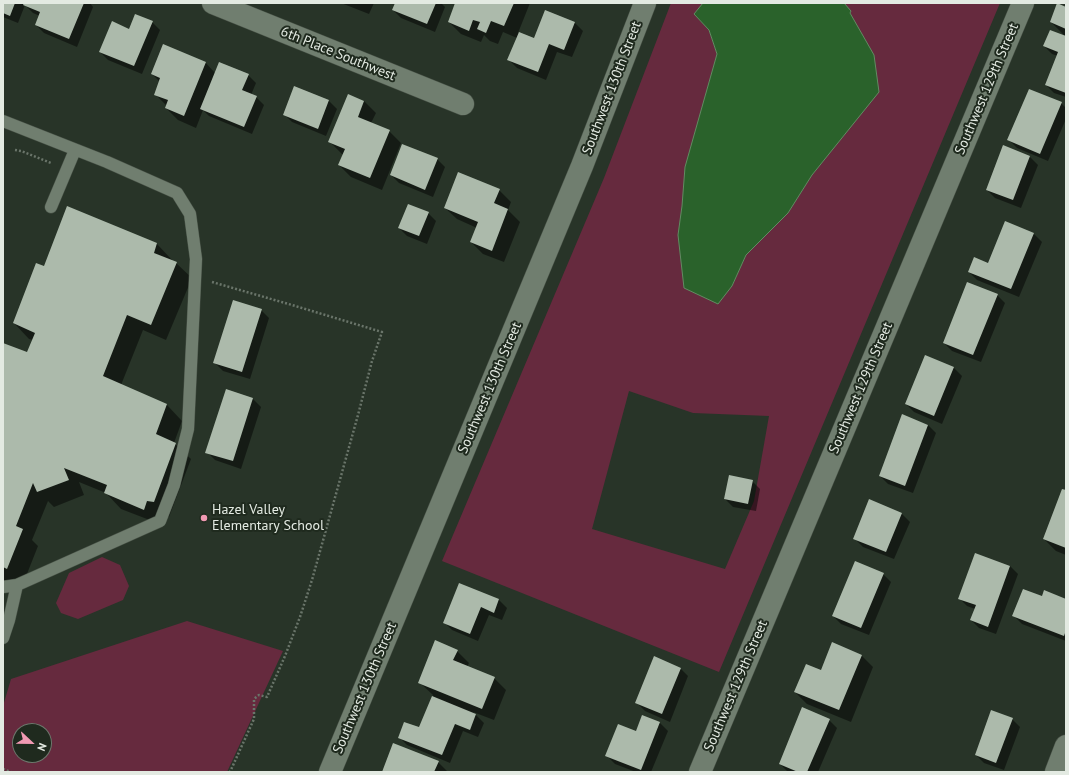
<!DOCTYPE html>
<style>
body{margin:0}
#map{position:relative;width:1069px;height:775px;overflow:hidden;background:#283428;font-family:"PT Sans",sans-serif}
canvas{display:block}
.frame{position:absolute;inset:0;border:4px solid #e3eae2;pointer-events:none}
.north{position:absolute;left:12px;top:723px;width:40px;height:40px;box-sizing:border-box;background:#1f2a1e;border:1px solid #6d776c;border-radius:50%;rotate:112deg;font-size:11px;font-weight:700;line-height:16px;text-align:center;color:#e3eae2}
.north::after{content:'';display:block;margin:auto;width:14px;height:18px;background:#f19ab3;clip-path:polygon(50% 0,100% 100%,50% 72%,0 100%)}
</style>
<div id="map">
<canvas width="1069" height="775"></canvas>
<div class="frame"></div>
<div class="north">N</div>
</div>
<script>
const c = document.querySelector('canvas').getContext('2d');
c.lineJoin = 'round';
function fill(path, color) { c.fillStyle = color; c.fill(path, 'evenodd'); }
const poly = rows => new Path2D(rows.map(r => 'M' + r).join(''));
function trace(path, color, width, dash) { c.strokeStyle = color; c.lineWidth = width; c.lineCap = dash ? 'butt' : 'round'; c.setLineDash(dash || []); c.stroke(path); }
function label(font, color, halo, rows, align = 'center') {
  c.font = font + ' "PT Sans",sans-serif'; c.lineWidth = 4; c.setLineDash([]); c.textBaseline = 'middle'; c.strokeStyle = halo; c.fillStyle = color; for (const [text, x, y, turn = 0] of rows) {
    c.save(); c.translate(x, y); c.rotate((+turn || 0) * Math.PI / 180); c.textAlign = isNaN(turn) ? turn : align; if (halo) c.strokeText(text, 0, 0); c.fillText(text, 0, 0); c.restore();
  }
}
const green = poly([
 [671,3,703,3,694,14,709,30,717,54,693,141,678,235,732,286,746,255,788,213,812,175,844,135,851,11,844,3,1000,3,719,672,442,561,604,178],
 [629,391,693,413,769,416,754,501,725,569,592,529],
 [102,557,120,565,129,586,123,600,78,619,61,613,56,603,69,573],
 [187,621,283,651,227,772,3,772,3,706,11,679],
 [20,731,44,731,44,755,20,755]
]);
const water = poly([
 [703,3,844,3,851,11,850,13,874,55,879,92,812,175,788,213,746,255,732,286,718,304,684,288,678,235,682,206,685,167,717,54,709,30,694,14,703,3]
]);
const shadow = poly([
 [3,3,90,3,93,7,77,47,44,33,36,25,40,16,33,13,25,5,18,23,3,17],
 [341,3,374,3,369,14],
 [396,3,441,3,445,7,435,32,401,18,393,10],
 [456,3,530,3,518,33,534,40,546,12,575,23,583,31,572,57,557,52,546,80,517,68,509,60,517,38,503,32,498,44,490,41,484,35,481,42,461,34,449,22],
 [1066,8,1066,37,1051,22],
 [152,22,160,30,142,74,108,60,100,52],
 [1066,37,1066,97,1054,93,1046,85,1058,56,1052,54,1044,46],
 [205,62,215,73,248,75,256,83,251,95,256,97,264,105,252,134,209,116,203,110,196,128,178,120,166,108,167,106,155,94,160,82,152,74],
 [295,88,329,101,337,109,326,136,292,122,284,114],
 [364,101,376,113,371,123,389,131,401,143,382,190,351,177,339,165,343,155,330,142],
 [1061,103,1066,108,1066,119,1048,161,1017,148,1009,140],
 [1004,147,1030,157,1038,165,1021,208,995,198,987,190],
 [437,159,445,167,433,197,399,183,391,175],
 [499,190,511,202,508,210,520,222,504,262,483,254,471,242,477,228,457,219,445,208],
 [428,213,436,221,427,244,407,236,399,228],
 [1034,234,1042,242,1019,297,977,280,969,272,989,265],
 [157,244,172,260,172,261,176,263,192,278,166,340,143,330,121,385,167,405,182,421,174,443,191,459,169,517,163,516,160,524,121,509,106,493,79,482,84,495,54,507,48,501,32,540,38,546,23,584,3,590,3,344,28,353,33,340,29,339,14,323,44,267],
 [997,295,1005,303,981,362,952,351,944,343],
 [261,310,269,318,250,379,223,371,215,363],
 [926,356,954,368,962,376,942,424,914,412,906,404],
 [253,399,261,407,241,469,215,460,207,452],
 [903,416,928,425,936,433,913,493,888,484,880,476],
 [752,481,760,489,756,511,733,507,725,499],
 [1066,491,1066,555,1056,551,1044,539],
 [870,501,902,514,910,522,894,559,863,547,855,539],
 [1010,566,1018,574,996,634,979,628,971,620,975,609,967,606,959,598],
 [883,574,891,582,869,635,841,624,833,616],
 [459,584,499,600,507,608,502,620,489,615,478,641,452,630,444,622],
 [1043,597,1066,600,1066,641,1022,624,1014,616],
 [457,651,469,663,467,667,494,678,506,690,494,720,473,712,484,723,478,737,463,731,450,763,407,745,399,737,419,729,433,695,419,682],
 [861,655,873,667,851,722,807,704,795,692,821,672],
 [680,668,688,676,670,722,645,711,637,703],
 [1012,719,1020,727,1004,770,984,763,976,755],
 [829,720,837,728,818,772,788,772,780,764],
 [660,723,668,731,651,772,636,772,615,764,607,756,636,732],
 [438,762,448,772,383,772]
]);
const building = poly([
 [3,3,15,3,10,16,3,13],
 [24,3,84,3,69,39,35,25,40,12,23,5],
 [395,3,436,3,427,24,392,10],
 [455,3,514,3,504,26,491,21,486,33,477,29,480,22,473,20,469,31,448,22],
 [1057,3,1066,7,1066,29,1050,22],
 [545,10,575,22,564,50,549,44,538,72,507,60,519,32,534,38],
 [135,14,153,21,134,66,99,52,112,21,129,29],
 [1050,30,1066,36,1066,93,1045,85,1058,52,1043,46],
 [163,44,206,62,184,116,165,108,168,100,154,95,160,78,151,74],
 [219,62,249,74,242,90,257,96,244,127,200,109],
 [294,86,329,100,318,129,283,115],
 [1029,89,1062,102,1040,154,1007,140],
 [348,94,364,101,358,117,390,130,370,178,338,165,345,149,328,142],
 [402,144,438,158,425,190,390,175],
 [1003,145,1030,156,1013,200,986,190],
 [458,172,500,189,494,203,508,209,492,251,470,242,478,222,444,208],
 [408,204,429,212,419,236,398,228],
 [67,206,157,243,154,253,177,262,151,325,127,315,103,376,167,404,156,434,176,443,154,502,147,501,144,510,104,493,107,485,64,468,69,480,37,492,33,483,16,526,23,529,7,569,3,567,3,343,27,352,35,333,13,323,36,263,44,266],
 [1005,221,1034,233,1011,289,968,272,974,257,988,263],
 [967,282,998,294,973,355,943,343],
 [233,300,262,309,242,372,213,363],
 [925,355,954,367,934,416,905,404],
 [226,389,253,398,233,461,205,453],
 [902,414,928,425,905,486,879,476],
 [729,475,753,480,748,504,724,499],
 [1062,489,1066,490,1066,548,1043,539],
 [869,499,902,513,886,552,853,539],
 [975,553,1010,566,988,627,970,620,976,605,958,599],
 [855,561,884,573,861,628,832,616],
 [459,583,499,599,494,613,481,607,470,634,443,623],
 [1023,589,1042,596,1044,590,1066,599,1066,630,1064,636,1012,616],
 [435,640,458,650,453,660,495,677,482,709,418,683],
 [832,642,862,655,839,710,794,692,806,664,821,670],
 [654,656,681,668,662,714,635,703],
 [432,696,476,714,470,730,455,724,442,755,398,738,404,722,419,727],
 [802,707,830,719,807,772,798,772,779,764],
 [991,710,1013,718,996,763,975,755],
 [642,715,660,722,641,770,605,756,618,724,636,731],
 [393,743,439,761,434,772,382,772]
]);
const path = poly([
 [15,150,21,151,51,163],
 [212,282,292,305,382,332,372,361,358,415,312,580,300,617,285,656,267,697,259,695,254,699,254,719,230,772],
 [3,769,11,772]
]);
const service = poly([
 [3,121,107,162,177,193,190,214,196,259,188,429,174,485,160,521,17,585],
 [51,207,75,150],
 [3,587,17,585,9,620,3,638]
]);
const minor = poly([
 [213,3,463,104],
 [330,772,582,166,645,3],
 [700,772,1023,3]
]);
const secondary = poly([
 [1056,772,1066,746]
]);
const markers = [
 [204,518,4,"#f19ab3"]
];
const streetNames = [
 ["6th Place Southwest",338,54,22],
 ["Southwest 130th Street",612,88,-69],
 ["Southwest 129th Street",987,89,-67],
 ["Southwest 130th Street",490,388,-67],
 ["Southwest 129th Street",861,388,-67],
 ["Southwest 129th Street",736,686,-67],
 ["Southwest 130th Street",365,688,-67]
];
const poiNames = [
 ["Hazel Valley",212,510],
 ["Elementary School",212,526]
];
fill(green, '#662a3e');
fill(water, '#2a622b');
trace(water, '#628b62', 1);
fill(shadow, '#0007');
fill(building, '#acbaab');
trace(service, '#485247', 13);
trace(minor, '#485247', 23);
trace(secondary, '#485247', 23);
trace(path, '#6a756a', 2.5, [2, 2]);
trace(service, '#707e6f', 12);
trace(minor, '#707e6f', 22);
trace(secondary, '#707e6f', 22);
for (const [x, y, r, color] of markers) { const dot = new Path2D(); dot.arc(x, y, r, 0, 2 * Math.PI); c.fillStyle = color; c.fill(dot); trace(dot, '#1f2a1e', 1.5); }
label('14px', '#e3eae2', '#1f2a1e', streetNames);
label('14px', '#e3eae2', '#1f2a1e', poiNames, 'left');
</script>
